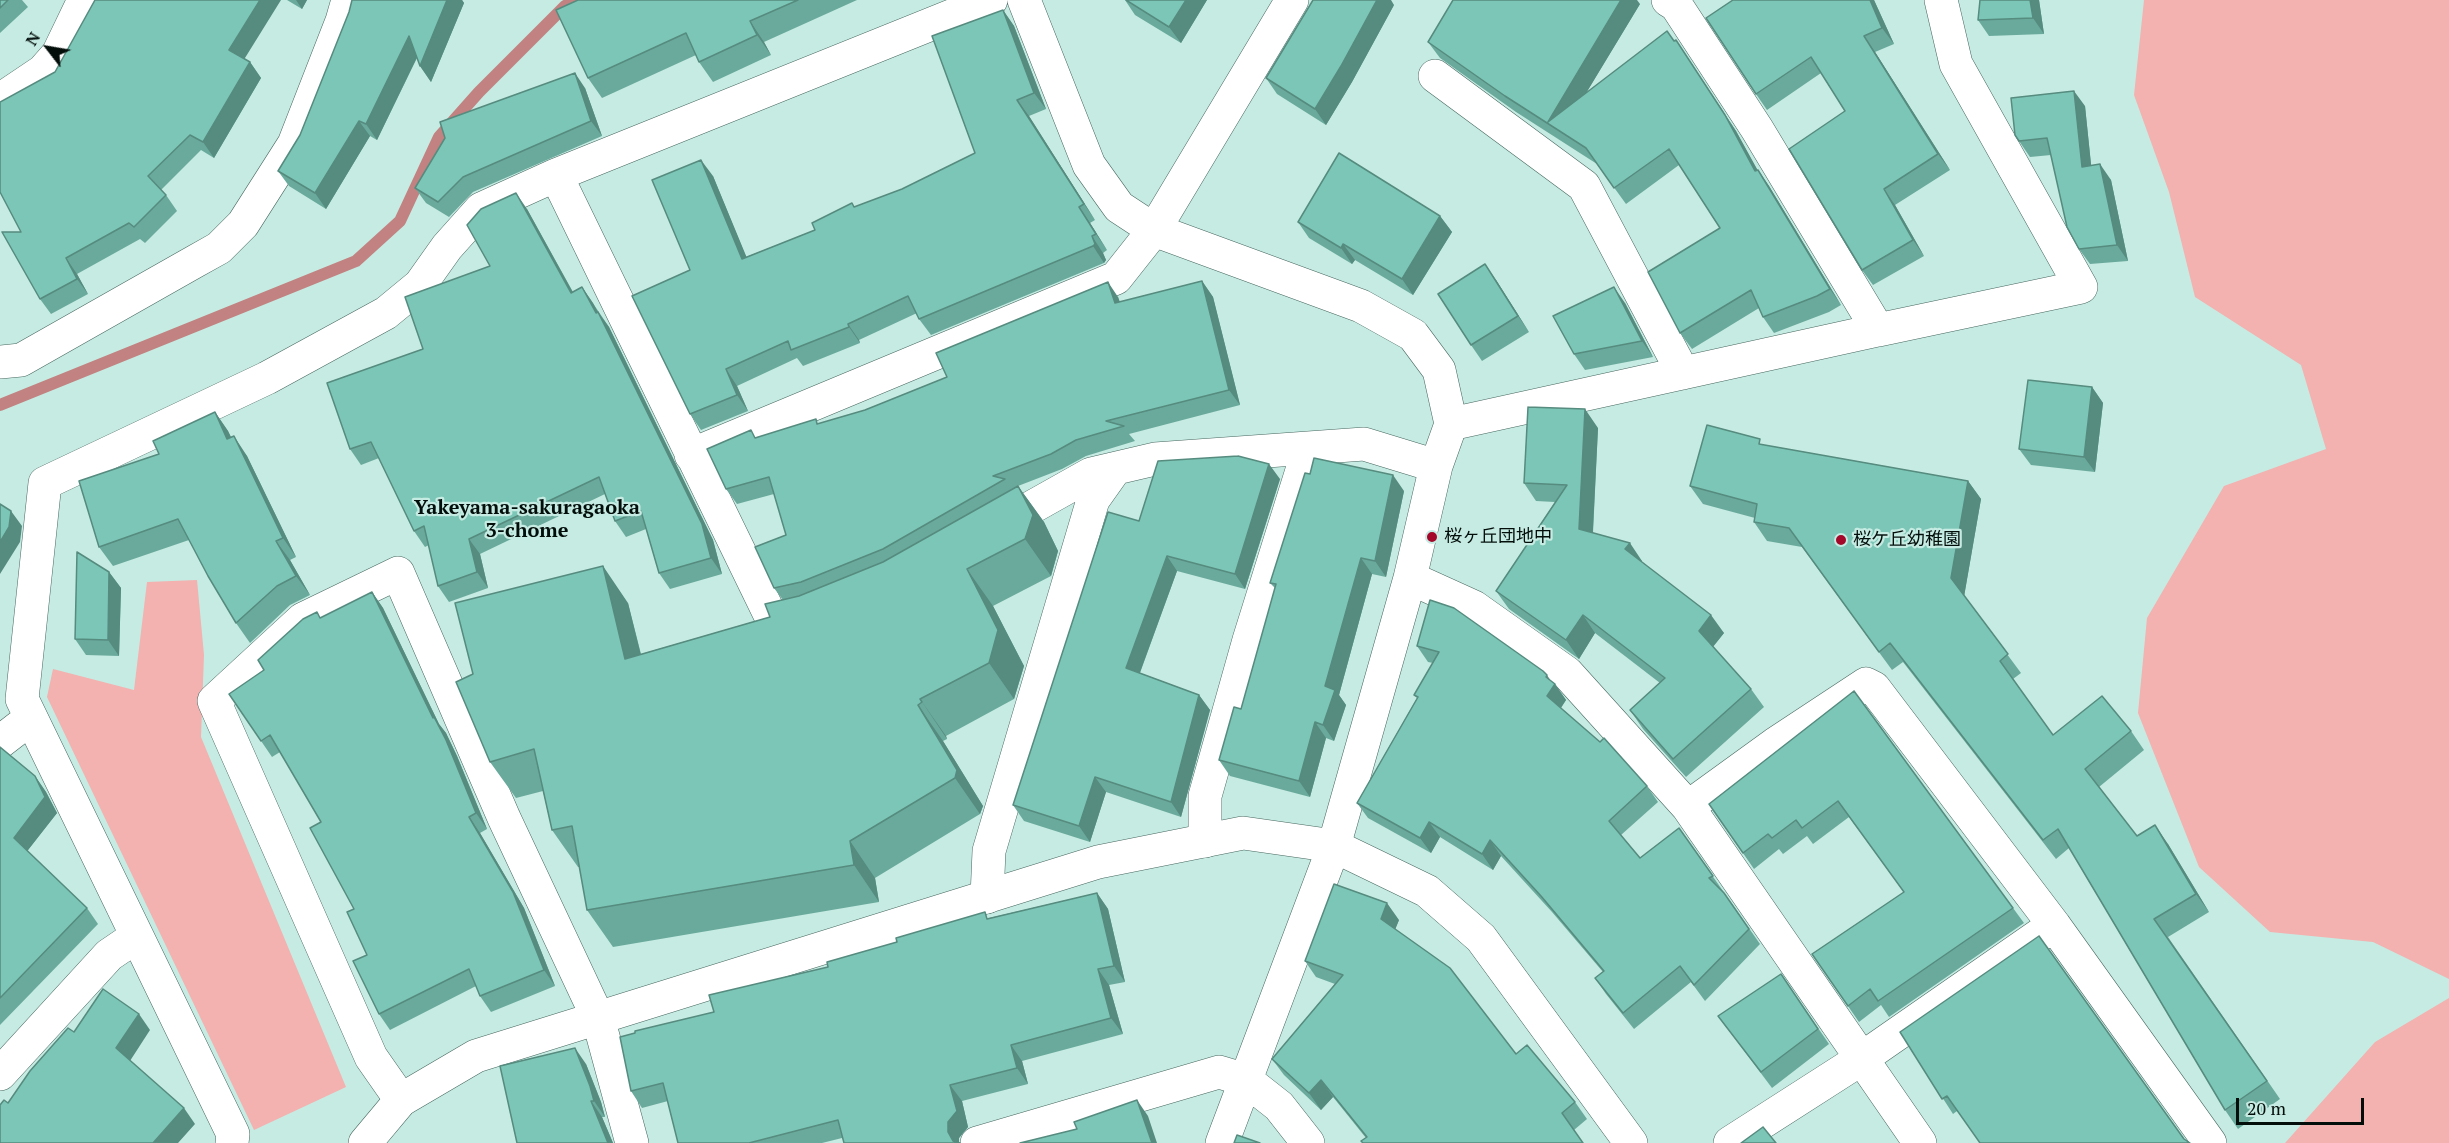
<!DOCTYPE html>
<meta charset="utf-8">
<style>
body{margin:0}
#map{position:relative;width:2449px;height:1143px;overflow:hidden;background:#c6ebe2;font-family:"PT Serif",serif}
canvas{display:block}
.north{position:absolute;left:18px;top:18px;width:60px;height:60px;-webkit-text-stroke:4px #c6ebe2;paint-order:stroke;rotate:301deg;font-size:16px;font-weight:700;line-height:24px;text-align:center;color:#030e0b}
.north::after{content:'';display:block;margin:auto;width:21px;height:27px;background:#030e0b;clip-path:polygon(50% 0,100% 100%,50% 72%,0 100%)}
.scale{position:absolute;left:2236px;top:1098px;width:128px;height:27px;box-sizing:border-box;border:3px solid #030e0b;border-top:0;padding-left:8px;font-size:18px;line-height:21px;white-space:nowrap;color:#030e0b;-webkit-text-stroke:4px #c6ebe2;paint-order:stroke}
</style>
<div id="map">
<canvas width="2449" height="1143"></canvas>
<div class="north">N</div>
<div class="scale">20 m</div>
</div>
<script>
const c = document.querySelector('canvas').getContext('2d');
c.lineJoin = 'round';
function fill(path, color) { c.fillStyle = color; c.fill(path, 'evenodd'); }
const poly = rows => new Path2D(rows.map(r => 'M' + r).join(''));
function trace(path, color, width, dash) { c.strokeStyle = color; c.lineWidth = width; c.lineCap = dash ? 'butt' : 'round'; c.setLineDash(dash || []); c.stroke(path); }
function label(font, color, halo, rows, align = 'center') {
  c.font = font + ' "PT Serif","Noto Sans JP",serif'; c.lineWidth = 4.5; c.setLineDash([]); c.textBaseline = 'middle'; c.strokeStyle = halo; c.fillStyle = color; for (const [text, x, y, turn = 0] of rows) {
    c.save(); c.translate(x, y); c.rotate((+turn || 0) * Math.PI / 180); c.textAlign = isNaN(turn) ? turn : align; if (halo) c.strokeText(text, 0, 0); c.fillText(text, 0, 0); c.restore();
  }
}
const green = poly([
 [2144,0,2449,0,2449,979,2373,942,2270,932,2199,867,2138,713,2147,618,2224,486,2326,449,2301,365,2195,297,2169,192,2134,95],
 [197,580,204,655,201,737,346,1087,254,1130,47,697,53,669,134,690,147,582],
 [2449,998,2449,1143,2285,1143,2375,1042]
]);
const stream = poly([
 [0,405,356,261,400,221,439,137,479,92,565,6,576,0]
]);
const minor = poly([
 [1024,0,1089,165,1119,207,1154,230,1361,306,1413,335,1439,370,1451,424,1436,466,1410,578,1334,846,1222,1143],
 [1435,76,1584,186,1683,373],
 [0,100,43,71,58,54,84,0],
 [556,175,775,625,800,619],
 [1878,330,2081,287,1956,64,1941,0],
 [0,362,21,360,194,262,219,248,243,224,294,144,342,21,348,0],
 [1451,424,1878,330,1757,129,1676,5,1668,0],
 [691,455,1116,278,1154,230,1292,0],
 [993,529,1091,474,1155,459,1364,444,1436,466],
 [1410,578,1474,607,1567,673,1688,807,1775,744,1866,684,1874,688,2054,925,2210,1143],
 [0,742,31,718],
 [1688,807,1920,1143],
 [1205,841,1205,796,1249,640,1309,448],
 [987,897,989,851,1093,500,1115,469],
 [0,1074,109,955,137,936],
 [401,1100,371,1057,214,701,303,619,398,573,504,818,598,1018,632,1143],
 [232,1143,233,1134,22,699,45,483,267,378,386,313,420,285,447,247,481,209,556,175,991,0],
 [977,1143,1219,1072,1246,1080,1279,1106,1308,1143],
 [1730,1143,1861,1059,2054,925]
]);
const tertiary = poly([
 [365,1143,401,1100,476,1056,1098,862,1243,833,1334,846,1427,891,1481,938,1631,1143]
]);
const wall = poly([
 [0,0,22,0,28,7,0,33],
 [287,0,307,0,302,9],
 [352,0,462,0,464,3,431,82,420,66,417,58,377,140,370,136,326,209,289,186,278,171,300,135,349,12],
 [578,0,857,0,764,42,771,55,713,82,699,62,696,55,602,98,588,78],
 [1125,0,1207,0,1181,43,1135,15],
 [1733,0,1874,0,1894,44,1875,52,1950,170,1895,205,1924,256,1873,285,1862,270,1845,111,1821,73,1767,110,1756,94],
 [2039,0,2044,34,1989,36,1978,20],
 [1640,4,1586,93,1676,40,1736,131,1757,170,1758,170,1769,186,1841,305,1829,312,1774,333,1763,317,1759,308,1692,349,1680,333,1720,228,1679,165,1626,204,1597,164,1516,112,1440,58,1428,42],
 [1394,5,1352,82,1326,125,1277,94,1266,78],
 [1003,10,1014,26,1046,109,1029,116,1095,220,1090,223,1107,250,1103,253,1106,260,1104,263,931,335,919,319,917,313,859,340,860,343,803,366,797,358,737,386,748,411,701,430,690,414,690,270,713,176,746,257,815,230,855,207,902,189,975,153],
 [244,59,250,62,261,78,214,158,201,150,161,190,166,195,177,211,145,243,140,239,77,274,88,294,51,314,40,299,21,232],
 [585,88,602,136,473,192,449,217,426,203,415,188],
 [2085,106,2091,165,2111,180,2128,261,2090,264,2079,249,2051,155,2030,157,2019,141],
 [527,209,573,292,582,287,609,327,713,540,722,574,670,589,659,573,646,529,626,537,615,521,605,494,480,554,488,588,449,602,438,586,429,545,425,547,414,531,379,458,361,465,350,449,423,349,490,266],
 [1440,216,1452,232,1413,295,1355,260,1352,264,1309,238,1298,222],
 [1496,280,1529,332,1482,361,1471,345],
 [1202,281,1213,297,1240,405,1129,434,1135,441,1086,456,1062,469,1018,486,1044,522,1058,551,1051,576,993,606,1024,666,1014,699,946,736,947,739,943,741,983,806,980,814,875,878,879,902,613,947,587,910,580,867,578,867,552,830,543,791,516,798,490,762,473,674,628,603,641,654,770,617,783,600,774,588,786,535,774,494,737,504,726,489,757,438,819,424,865,410,947,377,1118,297,1120,302],
 [1625,303,1653,357,1585,370,1574,354],
 [2092,387,2103,403,2095,472,2031,465,2019,449],
 [215,412,228,431,231,437,247,456,296,557,290,560,310,595,290,605,250,643,236,623,189,540,113,566,99,547,159,454],
 [1598,428,1593,533,1642,561,1642,562,1724,633,1713,647,1751,689,1764,707,1686,777,1643,729,1630,710,1660,683,1595,633,1579,659,1509,609,1496,591,1555,502,1536,501,1524,483],
 [1765,445,1968,481,1981,499,1964,596,2021,673,2013,679,2053,735,2131,731,2144,750,2099,787,2137,836,2168,844,2209,912,2168,937,2280,1099,2238,1129,2225,1110,2069,848,2056,859,1903,662,1892,670,1802,547,1767,541,1754,522,1755,518,1703,504,1690,486],
 [1280,479,1245,589,1177,571,1140,673,1199,695,1210,710,1181,817,1106,792,1090,842,1024,821,1013,805,1139,521],
 [1404,491,1386,577,1372,574,1339,695,1346,705,1334,741,1326,738,1310,797,1230,776,1219,760,1241,709,1275,588,1270,583],
 [109,572,121,588,119,656,86,655,75,639],
 [372,592,383,608,439,724,446,733,457,756,487,829,480,833,524,908,555,986,491,1012,480,996,476,986,390,1030,379,1014,367,955,354,909,321,822,280,752,272,757,229,694,264,670,321,618],
 [1417,646,1551,681,1555,684,1566,700,1561,708,1647,786,1658,802,1621,835,1640,858,1679,828,1760,944,1705,1001,1691,982,1634,1029,1606,994,1595,978,1603,972,1552,912,1501,856,1493,870,1440,837,1431,853,1368,818,1357,803,1417,698,1414,695,1433,663,1428,662],
 [1854,691,2024,923,1889,1017,1881,1005,1859,1022,1812,954,1904,892,1849,817,1813,844,1807,836,1783,854,1779,849,1754,869,1709,804],
 [0,747,35,776,46,792,57,813,27,851,87,908,98,924,0,1025],
 [1097,893,1108,909,1125,982,1109,985,1123,1034,1022,1061,1028,1084,962,1101,968,1127,959,1138,959,1143,842,1138,822,1143,678,1143,668,1101,642,1108,631,1091,714,1012,828,967,989,918],
 [1399,920,1395,929,1516,1054,1575,1102,1587,1119,1574,1130,1366,1138,1333,1097,1321,1110,1284,1075,1272,1059,1335,984,1316,977,1305,961],
 [1781,974,1829,1044,1772,1088,1718,1016],
 [1900,1032,2184,1139,1957,1111,1953,1114],
 [586,1064,601,1102,605,1117,602,1117,613,1143,517,1143]
]);
const shadedWall = poly([
 [260,0,281,0,240,66,229,50],
 [296,0,307,0,302,9],
 [447,0,462,0,464,3,431,82,420,66],
 [1186,0,1207,0,1181,43,1169,27],
 [1377,0,1391,0,1394,5,1352,82,1326,125,1315,109],
 [1621,0,1637,0,1640,4,1562,133,1548,122],
 [1870,0,1874,0,1894,44,1882,28],
 [2030,0,2039,0,2044,34,2033,18],
 [1003,10,1014,26,1046,109,1034,93],
 [750,21,764,42,771,55,757,35],
 [409,36,420,51,377,140,366,124],
 [1864,36,1875,52,1950,170,1938,154],
 [1676,40,1736,131,1767,187,1755,171],
 [250,62,261,78,214,158,203,142],
 [575,73,585,88,602,136,591,121],
 [2074,91,2085,106,2093,183,2082,167],
 [1017,100,1029,116,1095,220,1084,204],
 [359,121,370,136,326,209,315,193],
 [701,160,713,176,754,275,742,259],
 [2100,164,2111,180,2128,261,2117,245],
 [1758,170,1769,186,1841,305,1830,289],
 [1884,189,1895,205,1924,256,1913,240],
 [516,193,527,209,582,309,571,293],
 [1079,207,1090,223,1107,250,1096,234],
 [1440,216,1452,232,1413,295,1402,279],
 [1092,236,1103,253,1106,260,1104,263,1093,246],
 [1343,244,1355,260,1352,264,1341,248],
 [66,258,77,274,88,294,77,279],
 [1485,264,1496,280,1529,332,1518,316],
 [1202,281,1213,297,1240,405,1229,390],
 [1108,282,1118,297,1125,319,1115,303],
 [582,287,593,303,601,318,598,312,609,327,713,540,722,574,711,558,596,313],
 [1614,287,1625,303,1653,357,1642,341],
 [848,324,859,340,860,343,849,327],
 [726,369,737,386,748,411,737,395],
 [2092,387,2103,403,2095,472,2084,457],
 [1585,409,1598,428,1592,548,1579,529],
 [215,412,228,431,241,458,227,439],
 [234,436,247,456,296,557,283,538],
 [1269,464,1280,479,1245,589,1235,574],
 [1393,475,1404,491,1386,577,1375,561],
 [1968,481,1981,499,1964,597,1951,578],
 [1018,486,1044,522,1058,551,1051,576,1025,539],
 [11,511,22,526,20,542,0,574,0,542],
 [469,539,480,554,488,588,477,572],
 [276,541,290,560,310,595,296,576],
 [1630,543,1642,561,1638,567,1625,549],
 [1167,556,1177,571,1136,683,1126,668],
 [1361,558,1372,574,1339,695,1346,705,1334,741,1323,725,1325,686],
 [603,566,628,603,651,696,625,659],
 [967,569,993,606,1024,666,1014,699,989,663],
 [109,572,121,588,119,656,108,640],
 [372,592,383,608,439,724,446,733,457,756,487,829,476,813,433,718],
 [1583,615,1595,633,1579,659,1566,640],
 [1711,615,1724,633,1711,649,1699,631],
 [1547,675,1554,686,1555,684,1566,700,1558,712,1547,696,1546,677],
 [1199,695,1210,710,1181,817,1171,802],
 [920,699,946,736,947,739,922,702],
 [918,705,943,741,983,806,980,814,955,778],
 [1315,722,1326,738,1310,797,1299,781],
 [35,776,46,792,57,813,25,854,14,838],
 [1095,777,1106,792,1090,842,1079,826],
 [469,817,480,833,524,908,555,986,544,970],
 [1429,822,1440,837,1431,853,1420,838],
 [2155,825,2168,844,2209,912,2196,894],
 [1490,840,1501,856,1493,870,1482,854],
 [850,841,875,878,879,902,854,865],
 [1097,893,1108,909,1125,982,1114,966],
 [1387,903,1399,920,1393,935,1381,919],
 [1098,969,1109,985,1123,1034,1111,1018],
 [139,1014,150,1030,128,1064,116,1048],
 [1011,1045,1022,1061,1028,1084,1017,1068],
 [575,1048,586,1064,601,1102,605,1117,594,1101],
 [1321,1080,1333,1097,1321,1110,1309,1093],
 [950,1085,962,1101,968,1127,959,1138,959,1143,955,1143,948,1132],
 [1137,1100,1148,1116,1157,1143,1152,1143],
 [591,1101,602,1117,613,1143,608,1143],
 [184,1108,195,1124,178,1143,153,1143]
]);
const building = poly([
 [0,0,8,0,0,8,0,0],
 [95,0,260,0,229,50,250,62,203,142,190,135,148,176,166,195,134,227,129,223,66,258,77,279,40,299,2,232,21,232,0,192,0,102,55,72,95,0],
 [352,0,447,0,420,66,409,36,366,124,359,121,315,193,278,171,300,135,349,12,352,0],
 [578,0,798,0,750,21,757,35,699,62,686,33,588,78,556,10,578,0],
 [1126,0,1186,0,1169,27,1126,0],
 [1313,0,1377,0,1341,66,1315,109,1266,78,1313,0],
 [1453,0,1621,0,1548,122,1667,31,1674,41,1676,40,1725,115,1755,171,1758,170,1830,289,1817,296,1763,317,1751,290,1680,333,1648,272,1720,228,1669,149,1614,188,1586,148,1505,96,1428,42,1453,0],
 [1733,0,1870,0,1882,28,1864,36,1938,154,1884,189,1913,240,1862,270,1789,149,1845,111,1811,57,1756,94,1706,18,1733,0],
 [1980,0,2030,0,2033,18,1978,20,1980,0],
 [1003,10,1034,93,1017,100,1084,204,1079,207,1096,234,1092,236,1095,244,1093,246,919,319,908,296,848,324,849,327,791,350,788,341,726,369,737,395,690,414,632,296,690,270,652,180,701,160,742,259,815,230,812,223,852,203,854,207,902,189,975,153,932,36,1003,10],
 [575,73,591,121,463,177,438,202,415,188,445,138,440,122,575,73],
 [2074,91,2082,167,2100,164,2117,245,2079,249,2067,227,2047,138,2019,141,2015,135,2011,98,2074,91],
 [1339,153,1440,216,1402,279,1343,244,1341,248,1298,222,1339,153],
 [516,193,571,293,582,287,596,313,598,312,702,524,711,558,659,573,641,511,615,521,599,477,469,539,477,572,438,586,424,526,414,531,371,442,350,449,327,383,423,349,405,297,490,266,467,225,481,209,516,193],
 [1485,264,1518,316,1471,345,1438,294,1485,264],
 [1202,281,1229,390,1106,421,1124,426,1076,440,1051,454,993,476,1005,479,883,549,801,582,774,588,755,547,786,535,769,477,726,489,707,449,751,430,755,438,816,419,817,424,865,410,947,377,936,353,1108,282,1115,303,1202,281],
 [1614,287,1642,341,1574,354,1553,316,1614,287],
 [2028,380,2092,387,2084,457,2019,449,2028,380],
 [1528,407,1585,409,1579,529,1630,543,1625,549,1711,615,1699,631,1751,689,1673,759,1630,710,1665,678,1583,615,1566,640,1496,591,1567,485,1524,483,1528,407],
 [215,412,227,439,234,436,283,538,276,541,296,576,277,586,236,623,208,576,178,519,99,547,79,481,159,454,153,441,215,412],
 [1707,425,1760,439,1759,444,1968,481,1951,578,2008,654,2000,661,2053,735,2102,696,2131,731,2085,769,2137,836,2155,825,2196,894,2154,919,2267,1081,2225,1110,2058,829,2043,840,1890,643,1879,652,1789,528,1754,522,1757,504,1690,486,1707,425],
 [1238,456,1269,464,1235,574,1167,556,1126,668,1199,695,1171,802,1095,777,1079,826,1013,805,1108,512,1139,521,1158,461,1238,456],
 [1314,458,1393,475,1375,561,1361,558,1325,686,1335,690,1323,725,1315,722,1299,781,1219,760,1234,707,1241,709,1276,584,1270,583,1305,473,1310,474,1314,458],
 [1018,486,1033,515,1025,539,967,569,998,630,989,663,920,699,922,702,918,705,957,770,955,778,850,841,854,865,587,910,572,826,552,830,534,749,490,762,456,682,473,674,455,603,603,566,625,659,770,617,765,604,799,596,883,562,1018,486],
 [0,504,11,511,9,527,0,542,0,504],
 [77,552,109,572,108,640,75,639,77,552],
 [372,592,433,718,434,717,446,740,476,813,469,817,513,892,544,970,480,996,469,969,379,1014,353,961,367,955,347,912,354,909,310,828,321,822,270,735,261,741,229,694,264,670,258,660,303,619,317,612,320,618,372,592],
 [1430,600,1454,608,1543,671,1547,675,1546,677,1555,684,1547,696,1600,742,1604,738,1647,786,1609,821,1640,858,1679,828,1713,876,1709,878,1724,893,1749,929,1694,985,1680,966,1623,1013,1595,978,1604,971,1541,896,1490,840,1482,854,1429,822,1420,838,1357,803,1418,697,1414,695,1439,652,1417,646,1430,600],
 [1854,691,2013,908,1878,1001,1870,989,1848,1006,1812,954,1904,892,1838,801,1802,828,1796,820,1772,838,1768,834,1743,853,1709,804,1854,691],
 [0,747,35,776,45,797,14,838,87,908,0,998,0,747],
 [1334,884,1387,903,1381,919,1450,968,1516,1054,1527,1045,1575,1102,1562,1113,1583,1143,1363,1143,1361,1141,1367,1137,1321,1080,1309,1093,1272,1059,1343,975,1305,961,1334,884],
 [1097,893,1114,966,1098,969,1111,1018,1011,1045,1017,1068,950,1085,957,1111,948,1122,948,1132,953,1141,960,1143,844,1143,838,1120,749,1143,678,1143,663,1083,631,1091,620,1037,635,1033,635,1031,714,1012,709,995,828,967,827,962,897,942,896,938,985,912,987,919,1097,893],
 [2039,936,2184,1139,2190,1143,1980,1143,1947,1096,1942,1099,1900,1032,2039,936],
 [1781,974,1818,1029,1761,1072,1718,1016,1781,974],
 [103,989,139,1014,116,1048,184,1108,153,1143,0,1143,0,1105,4,1100,8,1103,30,1071,68,1028,74,1032,103,989],
 [575,1048,590,1086,594,1101,591,1101,608,1143,517,1143,500,1066,575,1048],
 [1137,1100,1152,1143,1020,1143,1077,1129,1074,1122,1137,1100],
 [1763,1127,1776,1143,1741,1143,1763,1127],
 [1237,1135,1260,1143,1234,1143,1237,1135]
]);
const markers = [
 [1432,537,6,"#a40729"],
 [1841,540,6,"#a40729"]
];
const poiNames = [
 ["桜ヶ丘団地中",1444,537],
 ["桜ケ丘幼稚園",1853,540]
];
const neighbourhoodNames = [
 ["Yakeyama-sakuragaoka",527,508],
 ["3-chome",527,531]
];
fill(green, '#f3b1b0');
trace(stream, '#c18281', 12);
trace(minor, '#46675f', 34);
trace(tertiary, '#46675f', 34);
trace(minor, '#fff', 33);
trace(tertiary, '#fff', 33);
fill(wall, '#6aaa9d');
fill(shadedWall, '#568b7f');
fill(building, '#7bc6b6');
trace(building, '#568b7f', 1.5);
for (const [x, y, r, color] of markers) { const dot = new Path2D(); dot.arc(x, y, r, 0, 2 * Math.PI); c.fillStyle = color; c.fill(dot); trace(dot, '#c6ebe2', 2); }
label('18px', '#030e0b', '#c6ebe2', poiNames, 'left');
label('bold 20px', '#030e0b', '#c6ebe2', neighbourhoodNames);
</script>
